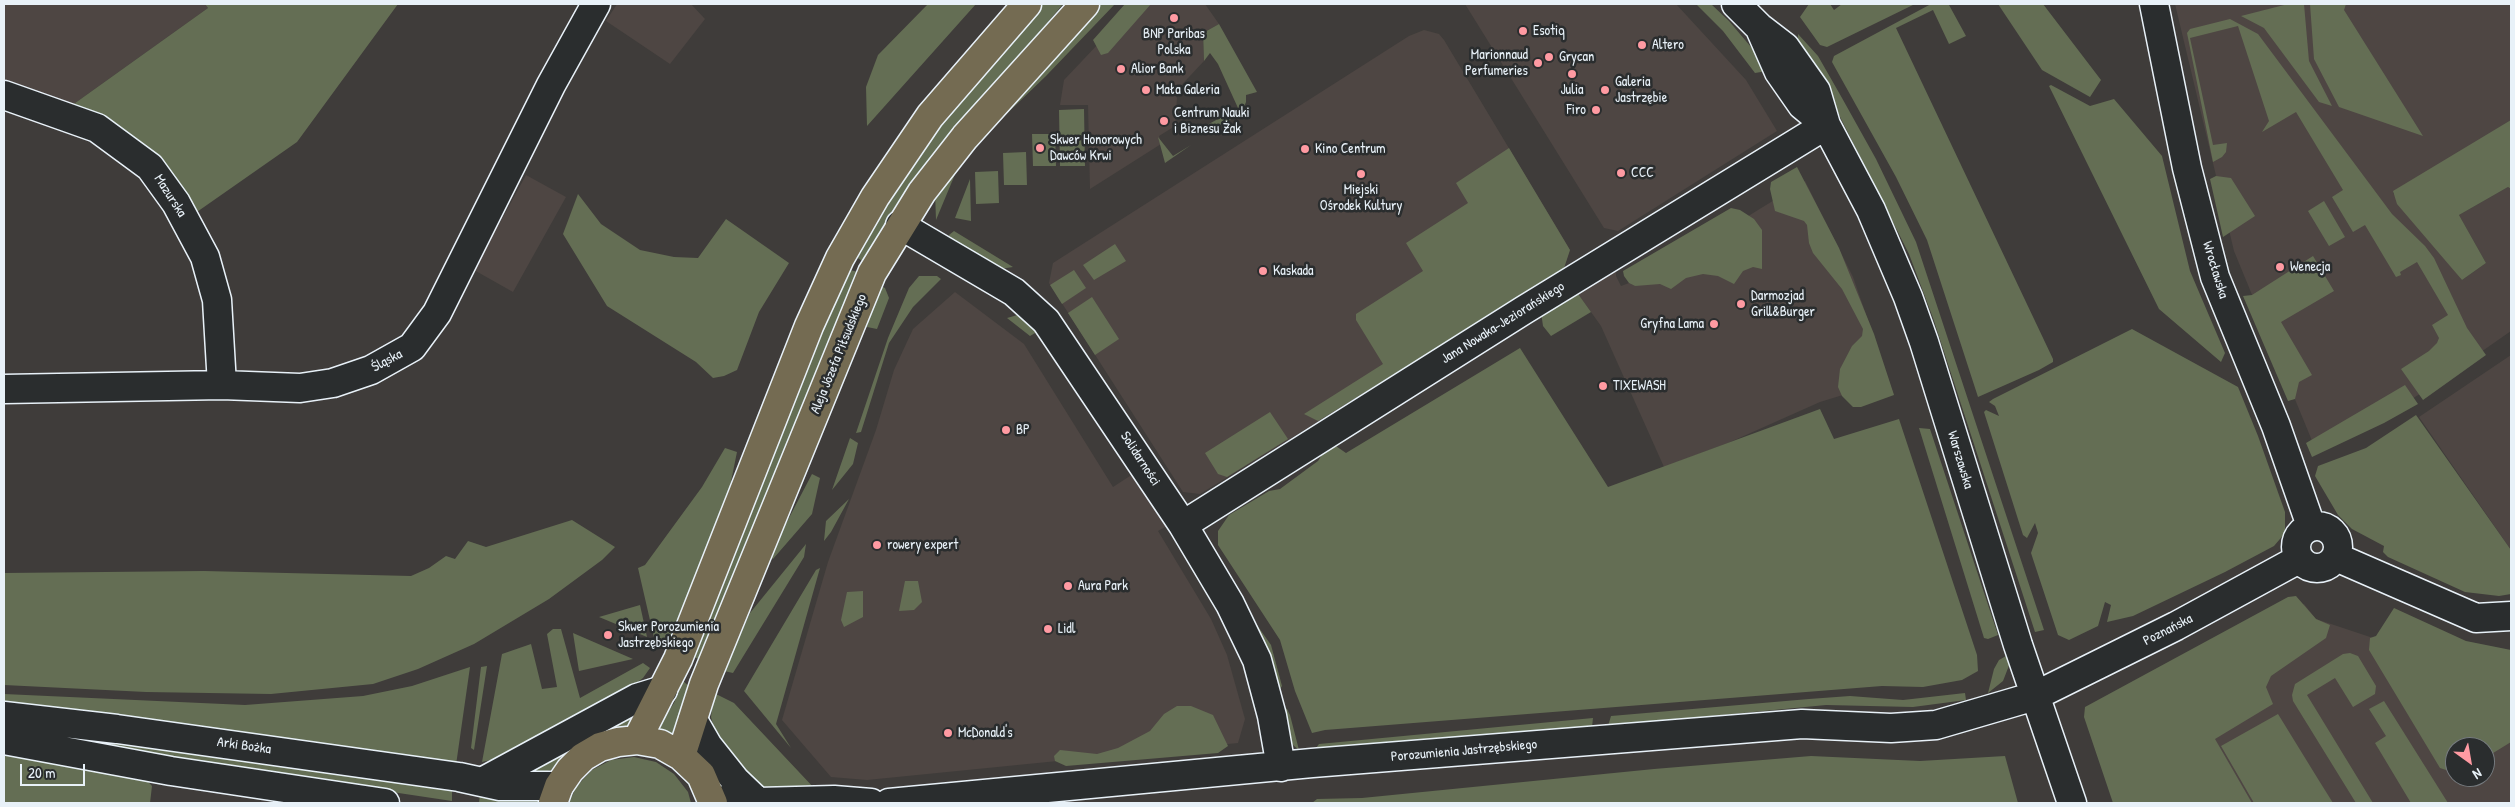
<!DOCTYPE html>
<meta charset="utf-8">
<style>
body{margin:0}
#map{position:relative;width:2515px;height:807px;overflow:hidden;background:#3f3c3a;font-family:"Patrick Hand",sans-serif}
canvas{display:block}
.frame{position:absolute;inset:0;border:5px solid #e8f1f8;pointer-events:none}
.north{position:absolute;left:2445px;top:737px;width:50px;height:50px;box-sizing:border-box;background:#2a2d2e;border:1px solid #767b7f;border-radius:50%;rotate:148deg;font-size:14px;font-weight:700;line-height:20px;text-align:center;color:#e8f1f8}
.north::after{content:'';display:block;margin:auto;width:18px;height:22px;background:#ff9aa2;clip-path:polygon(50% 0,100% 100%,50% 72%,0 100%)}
.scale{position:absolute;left:20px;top:764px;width:65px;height:22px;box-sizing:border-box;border:2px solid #e8f1f8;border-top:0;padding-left:6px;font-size:15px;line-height:18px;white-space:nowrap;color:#e8f1f8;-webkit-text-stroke:4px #2a2d2e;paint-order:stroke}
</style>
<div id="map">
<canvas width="2515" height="807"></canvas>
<div class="frame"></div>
<div class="north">N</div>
<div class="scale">20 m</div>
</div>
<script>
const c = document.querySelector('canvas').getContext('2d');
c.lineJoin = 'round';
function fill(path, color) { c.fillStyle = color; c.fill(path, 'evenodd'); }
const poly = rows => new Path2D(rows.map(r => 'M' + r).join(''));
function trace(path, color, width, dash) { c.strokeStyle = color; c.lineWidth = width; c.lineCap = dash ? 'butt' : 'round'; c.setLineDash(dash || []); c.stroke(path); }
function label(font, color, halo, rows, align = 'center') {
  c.font = font + ' "Patrick Hand",sans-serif'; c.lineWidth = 5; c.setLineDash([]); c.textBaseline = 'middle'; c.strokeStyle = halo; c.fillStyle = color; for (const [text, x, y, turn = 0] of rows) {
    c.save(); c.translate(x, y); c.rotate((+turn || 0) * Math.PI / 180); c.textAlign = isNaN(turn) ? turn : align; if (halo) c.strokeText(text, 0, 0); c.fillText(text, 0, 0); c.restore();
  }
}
const built = poly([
 [4,4,205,4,208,8,71,106,4,86],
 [617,4,691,4,705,19,670,64,606,21],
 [1136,4,1205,4,1219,24,1203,33,1204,61,1174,93,1177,98,1175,126,1159,136,1161,144,1090,189,1088,105,1060,105,1064,80],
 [1465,4,1676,4,1746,80,1777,131,1618,231,1604,228],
 [2175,4,2511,4,2511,122,2393,193,2462,280,2486,263,2459,215,2508,187,2511,189,2511,331,2425,391,2363,428,2315,448,2234,251],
 [1424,30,1439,34,1444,40,1570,250,1563,271,1200,494,1183,492,1049,283,1053,263,1409,36],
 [526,175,566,197,513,292,474,270],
 [1805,181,1853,277,1894,395,1846,394,1820,402,1728,443,1664,467,1601,326,1576,291,1616,266,1616,276,1621,286,1629,283,1635,286],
 [955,292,1024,344,1113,487,1133,474,1167,526,1158,531,1211,619,1227,655,1245,719,1238,743,867,780,831,777,782,720,828,562,876,430,894,370,913,329],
 [2511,355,2511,550,2419,417],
 [2304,604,2316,619,2379,640,2465,647,2511,654,2511,803,2123,803,2098,726],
 [2455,747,2485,747,2485,777,2455,777]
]);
const green = poly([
 [205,4,398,4,297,142,194,214,71,106,208,8],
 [928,4,976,4,867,126,866,87,878,55],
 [1042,4,1063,4,898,202,864,262,853,255,935,129,990,62],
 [1100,4,1115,4,1046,76,994,126,956,172,936,220,935,192],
 [1125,4,1151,4,1108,53,1101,55,1093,40],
 [1696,4,1711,4,1729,21,1762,60,1767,71,1755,73,1723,31],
 [1809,4,1830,4,1834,10,1842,4,1915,4,1827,47,1820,45,1800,17],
 [1931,4,1949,5,1966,36,1949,44,1933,10,1896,28,2053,359,2053,362,2039,370,1978,397,1927,240,1896,177,1832,62,1834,56],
 [1998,4,2043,4,2101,80,2090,97,2042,70],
 [2288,4,2304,4,2309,61,2332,106,2319,102,2264,28,2241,16],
 [2310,4,2346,4,2344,10,2423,136,2339,107,2314,59],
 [2230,19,2258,34,2392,214,2425,246,2434,258,2467,328,2486,355,2423,400,2401,369,2429,351,2437,343,2439,338,2432,325,2448,315,2417,262,2400,272,2401,275,2396,277,2365,225,2353,232,2332,197,2343,190,2296,112,2262,132,2269,121,2238,26,2190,38,2213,145,2227,143,2226,152,2222,157,2213,162,2187,33,2190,29],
 [1219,24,1257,92,1246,95,1246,102,1242,112,1209,134,1207,125,1238,108,1218,64,1210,53,1204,61,1203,33],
 [1798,34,1818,56,1842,98,1876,159,1916,242,2044,630,2035,632,1933,318,1909,254,1831,99,1798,49],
 [2051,85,2090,106,2114,99,2162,156,2190,271,2225,353,2221,362,2159,309,2049,86],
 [1084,109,1085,166,1060,166,1059,110],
 [2511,120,2511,189,2508,187,2459,215,2486,263,2462,280,2397,204,2393,191],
 [1032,134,1055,134,1056,166,1033,166],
 [1158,137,1173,156,1191,145,1165,163],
 [1509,148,1570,250,1563,271,1318,421,1304,414,1383,364,1356,320,1356,314,1423,271,1406,243,1468,203,1456,183],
 [1026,152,1027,185,1004,185,1003,153],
 [1797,167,1839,248,1874,334,1894,395,1861,407,1853,407,1842,396,1838,387,1840,369,1852,346,1862,336,1863,329,1842,289,1813,253,1809,243,1807,225,1804,221,1775,211,1770,189,1771,182],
 [998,171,999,203,976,204,975,172],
 [2216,176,2231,178,2255,216,2223,237,2210,179],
 [970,179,971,221,955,218],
 [578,194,601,224,640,250,674,257,698,258,726,219,789,263,759,312,737,370,724,376,713,378,696,362,607,306,563,234],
 [2324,201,2345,237,2329,246,2308,211],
 [1731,208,1740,210,1754,219,1762,230,1762,269,1753,267,1743,271,1734,284,1718,276,1703,274,1686,278,1671,289,1660,284,1635,286,1629,283,1624,276,1623,271],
 [954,231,1013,267,1000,269,950,241,949,235],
 [1115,244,1126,261,1094,280,1083,265],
 [2313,256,2334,291,2281,322,2312,375,2299,382,2295,399,2288,401,2243,296,2252,295],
 [849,270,859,272,701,660,689,655,817,342],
 [1074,270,1086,288,1062,304,1050,285],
 [919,276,937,276,941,279,913,307,889,343,861,432,856,433,888,338,909,288],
 [879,285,885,288,889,298,877,329,867,327,870,304],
 [1576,291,1591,312,1551,336,1543,326,1541,312],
 [1092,297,1119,339,1095,355,1068,313],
 [1021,314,1042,329,1030,336,1007,318],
 [2132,329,2238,387,2258,436,2285,512,2285,533,2274,546,2225,572,2133,616,2107,622,2111,605,2105,602,2098,626,2069,640,2058,635,2031,553,2038,533,2035,523,2027,538,2023,535,1984,412,1986,410,1999,416,1995,406,1989,402,1993,399],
 [1520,348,1608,487,1820,409,1834,439,1899,419,1977,655,1978,671,1962,680,1923,687,1882,686,1325,730,1312,733,1295,691,1280,640,1218,545,1218,531,1229,515,1269,491,1280,489,1318,461,1330,442,1346,453],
 [2405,385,2418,404,2384,423,2312,457,2306,443],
 [1270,412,1288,439,1227,477,1218,474,1205,453],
 [2416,415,2511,550,2511,594,2499,596,2465,592,2388,557,2383,552,2384,546,2352,529,2338,515,2315,476,2318,466,2366,448],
 [1919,428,1930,429,1998,635,1988,639,1984,638],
 [850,438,858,443,853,464,832,490],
 [725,448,737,452,727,501,667,648,655,642,638,568,645,565,702,487],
 [812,474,820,478,812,514,773,559,769,556],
 [849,499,831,532,824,541,826,521],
 [572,520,615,547,602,560,549,599,474,644,418,669,373,684,271,694,146,692,4,685,4,573,204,571,411,576,429,568,446,556,455,559,468,541,486,547],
 [806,544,804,557,733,673,724,671,750,613],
 [820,568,776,724,791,748,744,691,816,570],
 [905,581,918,581,922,602,914,610,899,611],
 [1231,588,1271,645,1282,686,1278,692],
 [863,591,863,617,844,627,841,620,847,592],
 [2296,596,2316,619,2330,625,2326,638,2271,676,2266,687,2273,704,2215,739,2252,803,2113,803,2084,717,2085,707,2288,597],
 [640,605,647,637,599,617],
 [2394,608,2466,641,2511,650,2511,742,2485,758,2485,747,2455,747,2455,773,2440,768,2369,650,2370,638,2376,636],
 [553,629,561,629,580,698,643,663,650,668,643,678,612,701,512,755,482,762,502,654,531,644,542,689,557,687,547,634],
 [573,633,633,659,579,671],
 [2350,653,2358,656,2376,686,2375,694,2353,707,2335,678,2307,695,2373,803,2356,803,2293,701,2292,695,2295,684,2343,654],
 [2008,655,2010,663,2003,681,1988,693,1994,669,1999,660],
 [487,666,474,750,471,748,481,667],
 [470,667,456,765,4,710,4,694,245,705,363,696,412,686],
 [683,681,691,688,674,743,653,735,674,703],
 [714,693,734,703,815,789,767,790,744,775,719,747,711,717],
 [1965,693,1966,700,1913,707,1826,705,1608,726,1611,716,1809,699,1850,696,1903,700],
 [648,701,636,724,558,764,551,770,525,777,523,767],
 [2384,701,2448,803,2411,803,2375,743,2386,736,2369,709],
 [1177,706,1191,706,1213,715,1228,746,1218,753,1066,766,1055,761,1054,756,1060,750,1097,754,1118,748,1150,731,1164,714],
 [1282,706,1287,709,1290,715,1299,750,1283,737],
 [2278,714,2318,779,2333,803,2254,803,2221,746],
 [1593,718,1592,727,1317,754,1316,748,1319,744],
 [4,726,452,789,452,801,158,757],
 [4,750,143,776,152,786,150,803,4,803],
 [1811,756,1920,761,2005,756,2018,803,1312,803,1317,799,1362,798,1654,769],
 [634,757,656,762,674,774,688,792,691,803,569,803,576,787,592,770,611,760],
 [480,793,544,793,543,803,479,803]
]);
const minor = poly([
 [1736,4,1759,27,1785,47,1816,91,1826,125,1871,210,1908,297,1924,342,2018,645,2072,803],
 [2154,4,2187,168,2215,277,2276,426,2311,526],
 [1761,31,1779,72,1802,105,1825,124],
 [4,95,97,128,150,167,176,203,205,257,217,300,222,385],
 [900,225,1014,292,1046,321,1183,525,1230,604,1257,660,1272,716,1281,767],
 [4,389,222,385,300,388,333,383,371,370,412,347,437,313,551,85,596,4],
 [1183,525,1524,310,1826,125],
 '2296 547a21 21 0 1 1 42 0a21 21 0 1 1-42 0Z',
 [2336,557,2476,618,2511,616],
 [4,716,117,729,459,777,500,786,559,786],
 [693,720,708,746,735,780,758,802],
 [4,740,171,771,385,803],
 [482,782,637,698,663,690],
 [712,800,758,802,834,800,871,803],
 [889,803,1312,763,1802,724,1891,728,1936,725,2035,696,2176,626,2299,559]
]);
const major = poly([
 [637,740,678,659,809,326,840,258,875,197,930,116,1027,4],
 [681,756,704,684,872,273,922,192,965,137,1085,4],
 [553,803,559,786,570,770,583,757,600,747,618,742,637,740,660,744,681,756,701,775,713,803]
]);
const markers = [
 [1174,18,5,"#ff9aa2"],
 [1523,31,5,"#ff9aa2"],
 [1642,45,5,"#ff9aa2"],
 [1549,57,5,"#ff9aa2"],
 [1538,63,5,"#ff9aa2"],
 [1121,69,5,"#ff9aa2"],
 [1572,74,5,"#ff9aa2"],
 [1146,90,5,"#ff9aa2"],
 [1605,90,5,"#ff9aa2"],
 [1596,110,5,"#ff9aa2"],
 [1164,121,5,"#ff9aa2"],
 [1040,148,5,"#ff9aa2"],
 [1305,149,5,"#ff9aa2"],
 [1621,173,5,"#ff9aa2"],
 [1361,174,5,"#ff9aa2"],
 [2280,267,5,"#ff9aa2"],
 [1263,271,5,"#ff9aa2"],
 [1741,304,5,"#ff9aa2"],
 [1714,324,5,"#ff9aa2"],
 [1603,386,5,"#ff9aa2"],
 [1006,430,5,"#ff9aa2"],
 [877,545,5,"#ff9aa2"],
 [1068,586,5,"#ff9aa2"],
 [1048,629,5,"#ff9aa2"],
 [608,635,5,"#ff9aa2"],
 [948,733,5,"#ff9aa2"]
];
const poiNames = [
 ["Esotiq",1533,31],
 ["BNP Paribas",1174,34,"center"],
 ["Polska",1174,50,"center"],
 ["Altero",1652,45],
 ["Marionnaud",1528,55,"right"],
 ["Perfumeries",1528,71,"right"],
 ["Grycan",1559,57],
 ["Alior Bank",1131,69],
 ["Galeria",1615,82],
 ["Jastrzębie",1615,98],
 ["Mała Galeria",1156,90],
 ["Julia",1572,90,"center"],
 ["Firo",1586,110,"right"],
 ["Centrum Nauki",1174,113],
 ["i Biznesu Żak",1174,129],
 ["Skwer Honorowych",1050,140],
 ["Dawców Krwi",1050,156],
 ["Kino Centrum",1315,149],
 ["CCC",1631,173],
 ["Miejski",1361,190,"center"],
 ["Ośrodek Kultury",1361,206,"center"],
 ["Wenecja",2290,267],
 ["Kaskada",1273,271],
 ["Darmozjad",1751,296],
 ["Grill&Burger",1751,312],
 ["Gryfna Lama",1704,324,"right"],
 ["TIXEWASH",1613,386],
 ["BP",1016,430],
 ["rowery expert",887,545],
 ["Aura Park",1078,586],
 ["Skwer Porozumienia",618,627],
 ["Jastrzębskiego",618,643],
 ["Lidl",1058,629],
 ["McDonald's",958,733]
];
const streetNames = [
 ["Mazurska",170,196,57],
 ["Wrocławska",2215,270,73],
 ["Jana Nowaka-Jeziorańskiego",1503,323,-32],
 ["Aleja Józefa Piłsudskiego",839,354,-68],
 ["Śląska",387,361,-28],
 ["Solidarności",1140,459,57],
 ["Warszawska",1960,460,73],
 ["Poznańska",2168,630,-27],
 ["Arki Bożka",244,746,8],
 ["Porozumienia Jastrzębskiego",1464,751,-5]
];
fill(built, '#4e4643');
fill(green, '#646e54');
trace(minor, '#e8f1f8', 31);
trace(major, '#e8f1f8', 31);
trace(minor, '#2a2d2e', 28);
trace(major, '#746b52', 28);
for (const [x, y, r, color] of markers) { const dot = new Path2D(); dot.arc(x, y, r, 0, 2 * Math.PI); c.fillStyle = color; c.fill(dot); trace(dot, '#2a2d2e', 2); }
label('14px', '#e8f1f8', '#2a2d2e', poiNames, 'left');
label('14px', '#e8f1f8', '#2a2d2e', streetNames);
</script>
